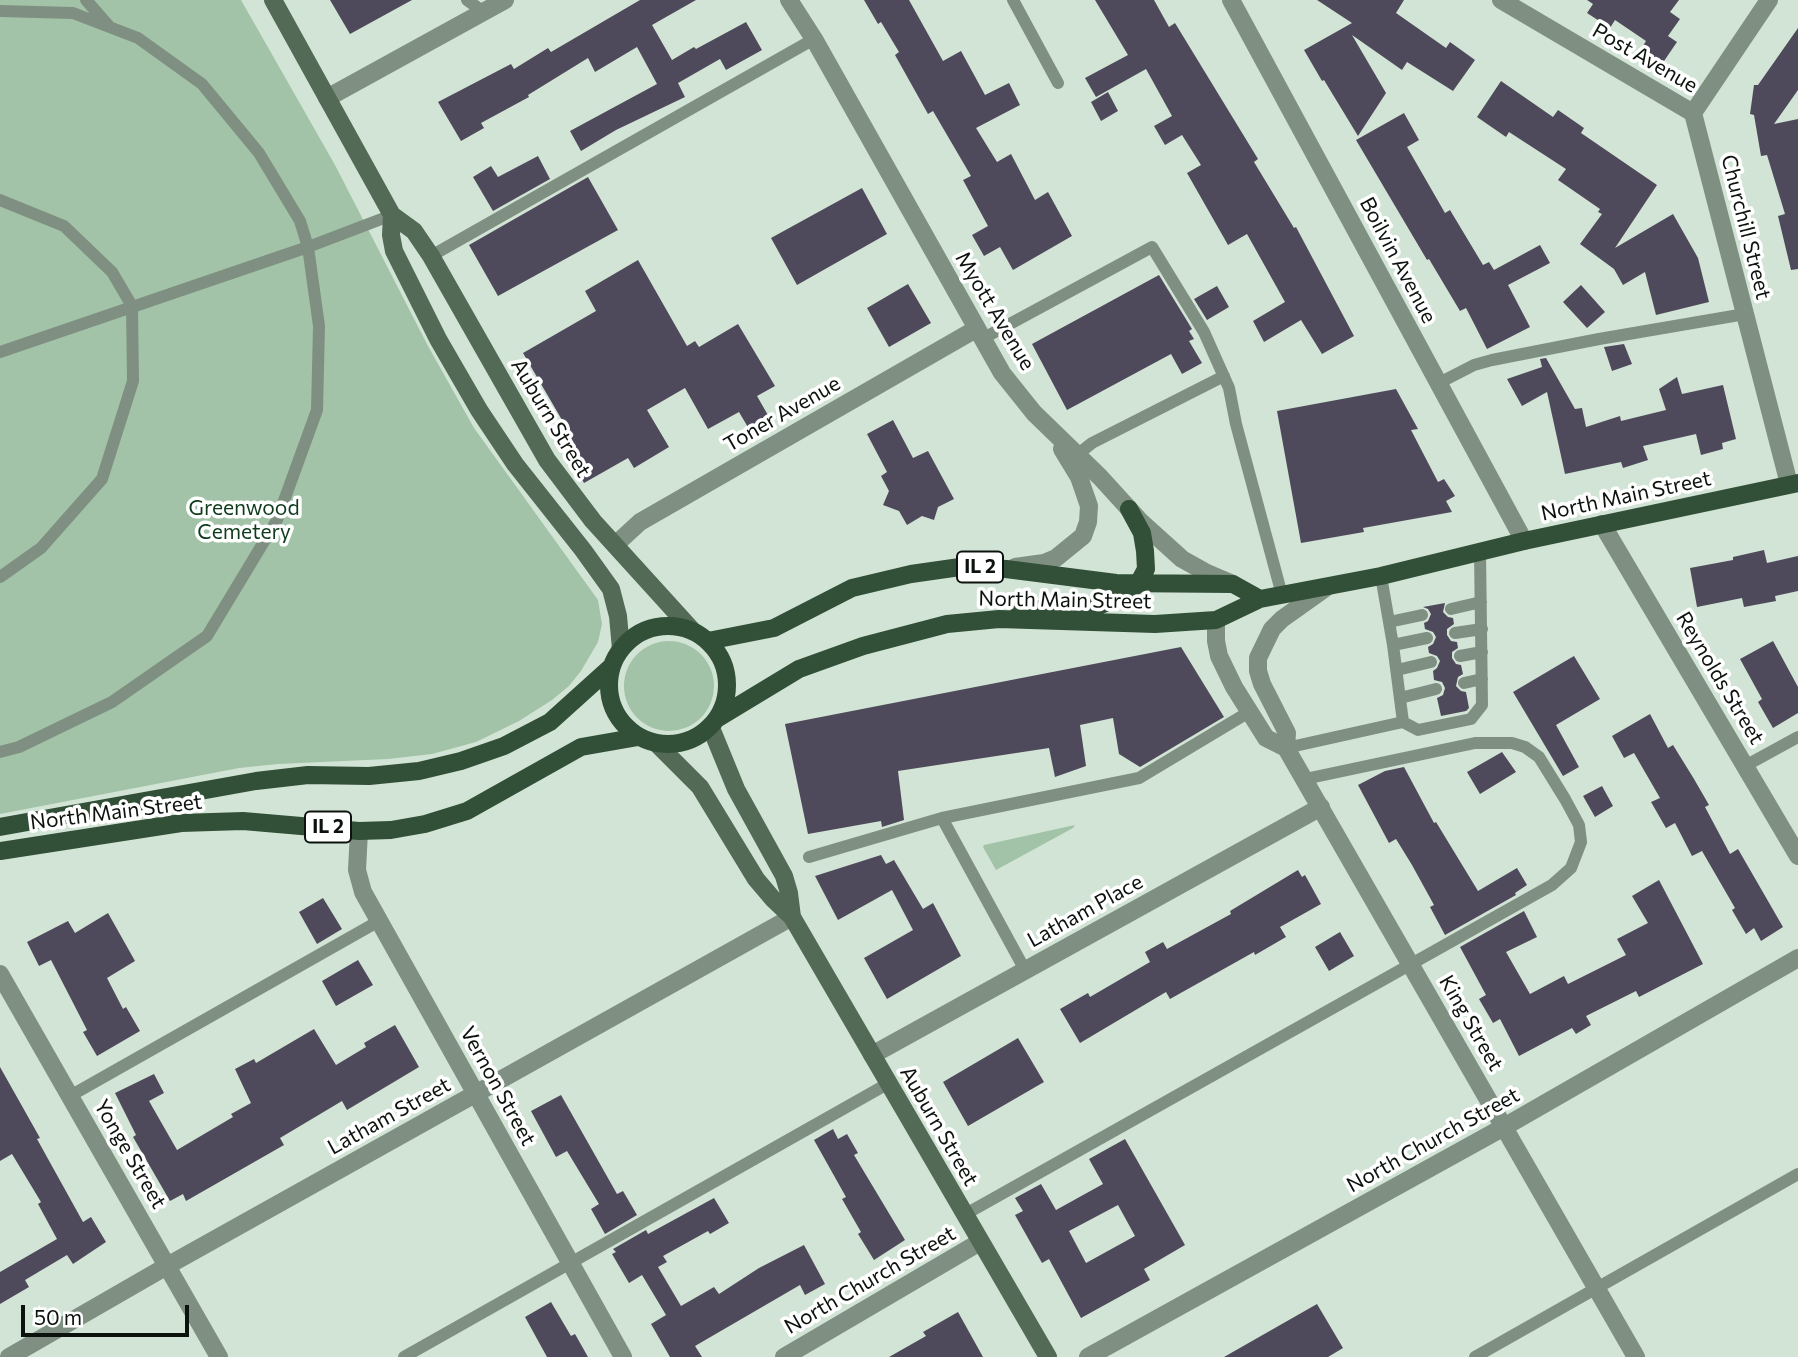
<!DOCTYPE html>
<style>
body{margin:0}
#map{position:relative;width:1798px;height:1357px;overflow:hidden;background:#d2e4d5;font-family:Commissioner,sans-serif}
canvas{display:block}
.scale{position:absolute;left:21px;top:1305px;width:168px;height:32px;box-sizing:border-box;border:4px solid #0c120d;border-top:0;padding-left:9px;font-size:21px;line-height:24px;white-space:nowrap;color:#0c120d;-webkit-text-stroke:5px #fff;paint-order:stroke}
</style>
<div id="map">
<canvas width="1798" height="1357"></canvas>
<div class="scale">50 m</div>
</div>
<script>
const c = document.querySelector('canvas').getContext('2d');
c.lineJoin = 'round';
function fill(path, color) { c.fillStyle = color; c.fill(path, 'evenodd'); }
const poly = rows => new Path2D(rows.map(r => 'M' + r).join(''));
function trace(path, color, width, dash) { c.strokeStyle = color; c.lineWidth = width; c.lineCap = dash ? 'butt' : 'round'; c.setLineDash(dash || []); c.stroke(path); }
function label(font, color, halo, rows, align = 'center') {
  c.font = font + ' Commissioner,sans-serif'; c.lineWidth = 7; c.setLineDash([]); c.textBaseline = 'middle'; c.strokeStyle = halo; c.fillStyle = color; for (const [text, x, y, turn = 0] of rows) {
    c.save(); c.translate(x, y); c.rotate((+turn || 0) * Math.PI / 180); c.textAlign = isNaN(turn) ? turn : align; if (halo) c.strokeText(text, 0, 0); c.fillText(text, 0, 0); c.restore();
  }
}
const green = poly([
 [0,0,241,0,335,165,428,346,474,428,598,600,602,624,598,642,581,671,569,686,552,700,519,721,476,742,432,754,388,759,278,764,239,768,0,814],
 '624 686a45 45 0 1 1 90 0a45 45 0 1 1-90 0Z',
 [1075,825,1073,828,996,870,983,847,984,845]
]);
const building = poly([
 [330,0,412,0,350,34],
 [640,0,696,0,652,25,672,60,694,47,696,49,746,22,762,50,726,70,720,59,678,83,685,97,616,130,581,151,570,131,657,84,637,47,595,72,588,58,528,95,529,97,481,123,484,128,461,141,438,102,511,64,514,69,548,48,551,52],
 [864,0,909,0,943,61,961,51,985,95,1009,83,1020,105,976,128,997,162,1011,154,1035,200,1048,192,1072,236,1013,270,1000,247,984,256,972,235,988,226,963,180,971,176,933,111,928,114,895,55,899,52,881,22,878,24],
 [1095,0,1154,0,1169,27,1175,23,1258,159,1254,162,1294,228,1296,227,1354,336,1322,354,1301,320,1264,342,1253,321,1285,302,1247,234,1228,245,1187,173,1201,165,1182,135,1165,145,1154,126,1172,116,1146,69,1096,97,1085,78,1128,55],
 [1317,0,1404,0,1396,13,1446,48,1450,42,1475,60,1453,91,1407,62,1402,70,1352,35,1386,93,1358,136,1324,80,1322,81,1304,50,1352,23],
 [1587,0,1679,0,1670,12,1680,19,1668,36,1677,42,1662,64,1641,49,1646,41,1615,20,1610,28,1587,13,1593,4],
 [1798,28,1798,90,1774,124,1798,119,1798,269,1791,270,1778,216,1785,214,1767,155,1761,156,1754,115,1750,114,1754,85,1758,85],
 [1501,81,1553,117,1558,110,1584,128,1581,133,1657,185,1615,248,1673,214,1698,258,1709,302,1656,315,1645,272,1623,285,1614,269,1580,244,1602,214,1598,212,1600,209,1558,180,1566,169,1509,132,1506,137,1477,117],
 [1108,92,1118,111,1101,121,1091,102],
 [1404,113,1419,140,1407,147,1445,213,1450,210,1483,265,1489,262,1494,270,1540,245,1550,263,1508,285,1530,327,1487,349,1466,308,1460,311,1429,259,1427,260,1356,140],
 [538,156,550,179,493,211,473,177,491,166,498,177],
 [588,177,618,230,498,296,469,245],
 [862,188,887,234,797,285,771,238],
 [638,260,687,346,695,341,699,347,738,324,775,386,757,396,769,417,749,429,739,412,708,429,685,388,647,410,669,447,634,468,628,458,584,483,552,426,562,420,523,353,596,311,585,291],
 [1159,275,1192,329,1189,331,1194,339,1189,341,1202,363,1182,374,1171,354,1067,410,1032,344],
 [908,284,931,323,889,347,867,308],
 [1581,285,1605,312,1587,328,1563,302],
 [1217,286,1229,307,1207,320,1194,299],
 [1624,344,1632,364,1612,371,1604,347],
 [1546,358,1575,409,1582,408,1586,427,1620,416,1621,421,1666,410,1659,389,1677,377,1682,394,1723,385,1736,439,1722,443,1723,449,1701,455,1696,434,1643,446,1648,460,1623,468,1621,462,1565,474,1547,392,1522,406,1507,379,1542,367,1540,359],
 [1396,389,1418,429,1411,430,1438,482,1444,479,1455,496,1446,501,1452,512,1363,528,1364,532,1301,543,1277,411],
 [893,420,913,458,928,451,954,499,938,507,934,520,922,516,907,525,899,511,883,505,889,491,881,476,887,472,867,434],
 [1764,550,1767,563,1798,556,1798,591,1775,596,1776,601,1744,607,1742,598,1697,607,1690,568,1733,560,1733,557],
 [1445,603,1443,612,1448,617,1453,618,1454,624,1447,629,1447,635,1451,641,1457,642,1458,648,1452,652,1452,658,1456,664,1461,665,1463,674,1458,677,1456,686,1461,691,1466,692,1469,708,1466,711,1441,716,1437,698,1443,695,1445,688,1442,682,1434,680,1433,671,1437,668,1440,661,1437,656,1429,653,1428,647,1433,644,1436,637,1433,632,1425,629,1424,623,1428,621,1431,614,1428,609,1423,607],
 [1773,641,1798,687,1798,713,1773,728,1758,702,1762,699,1740,659],
 [1181,647,1224,717,1140,767,1119,754,1113,718,1080,725,1086,766,1055,777,1049,748,898,771,904,820,882,827,881,821,808,834,785,724],
 [1574,656,1600,699,1556,725,1579,767,1563,776,1513,692],
 [1650,714,1668,748,1673,745,1694,779,1709,805,1705,807,1730,854,1738,849,1783,927,1761,941,1754,928,1746,934,1732,910,1735,908,1702,851,1692,856,1675,823,1666,828,1651,802,1660,798,1634,753,1624,758,1612,736],
 [1502,752,1516,772,1480,794,1467,772],
 [1404,767,1434,823,1436,822,1478,891,1517,868,1527,885,1515,893,1516,895,1445,935,1430,907,1434,905,1412,865,1396,839,1389,843,1358,785,1385,771],
 [1602,786,1613,806,1595,817,1583,796],
 [881,855,886,864,894,860,923,909,933,903,961,956,887,999,864,958,913,930,892,890,838,920,815,876],
 [1298,870,1302,877,1305,875,1321,904,1280,927,1286,937,1255,955,1254,952,1170,999,1166,992,1080,1043,1060,1009,1088,993,1090,997,1150,962,1145,952,1163,942,1167,949,1231,914,1230,911],
 [1659,880,1703,964,1639,997,1636,991,1586,1016,1591,1025,1576,1034,1572,1028,1519,1056,1500,1019,1493,1023,1479,999,1486,995,1460,947,1524,911,1537,937,1506,952,1530,994,1564,976,1568,984,1626,955,1617,939,1648,923,1632,896],
 [323,898,342,929,317,944,299,912],
 [108,913,135,961,107,978,123,1009,126,1007,140,1031,97,1056,83,1032,87,1030,51,960,39,966,27,942,68,921,75,933],
 [1340,932,1354,956,1329,971,1315,947],
 [358,960,373,985,336,1006,322,981],
 [395,1025,419,1067,347,1110,342,1101,280,1138,284,1145,186,1201,183,1194,170,1201,133,1137,136,1135,115,1093,154,1074,164,1093,149,1101,177,1150,233,1117,231,1114,251,1103,235,1069,254,1059,256,1063,314,1029,336,1065,366,1047,364,1043],
 [1018,1038,1044,1082,968,1126,943,1082],
 [0,1067,40,1138,37,1139,83,1222,91,1217,106,1242,73,1264,67,1255,25,1280,29,1287,0,1304,0,1272,57,1239,38,1204,41,1202,12,1154,0,1161],
 [561,1095,617,1194,623,1191,637,1215,605,1234,591,1209,599,1204,567,1151,556,1157,531,1111],
 [833,1129,838,1139,847,1134,858,1153,854,1155,905,1240,874,1260,858,1234,861,1232,842,1199,846,1197,814,1140],
 [1125,1139,1185,1245,1144,1269,1150,1280,1081,1318,1049,1259,1042,1263,1015,1215,1023,1211,1015,1198,1041,1184,1056,1210,1103,1184,1089,1159],
 [1118,1205,1135,1236,1086,1263,1069,1231],
 [714,1198,729,1223,710,1234,708,1231,663,1256,667,1262,658,1267,681,1306,714,1287,719,1294,759,1268,804,1245,825,1284,805,1295,800,1285,695,1346,702,1357,670,1357,651,1324,666,1315,642,1275,629,1283,612,1254,616,1252,613,1249,646,1230,648,1234],
 [551,1302,571,1336,575,1334,588,1357,547,1357,525,1317],
 [1317,1304,1343,1348,1328,1357,1224,1357],
 [958,1312,983,1357,889,1357,926,1336,923,1332]
]);
const service = poly([
 [86,0,108,25],
 [467,0,484,12],
 [1013,0,1058,83],
 [0,11,73,13,138,38,202,84,259,153,300,221,308,247,0,352],
 [0,200,64,226,112,272,132,306,133,381,102,479,41,548,0,577],
 [431,256,814,39],
 [982,339,1152,247,1204,332,1229,388,1236,424,1282,595],
 [1439,383,1474,365,1492,360,1599,339,1745,314],
 [1077,455,1092,443,1224,376],
 [1451,609,1481,602],
 [1389,622,1422,615],
 [1455,633,1482,629],
 [1393,645,1427,638],
 [1460,656,1482,652],
 [1397,670,1431,662],
 [1464,683,1482,679],
 [1400,698,1436,689],
 [1403,722,1418,730,1471,719,1482,705,1480,552],
 [1286,748,1403,722,1393,645,1381,576],
 [0,752,19,747,112,702,207,636,277,520,317,410,319,326,308,247,392,215],
 [1745,766,1798,737],
 [942,818,1025,970],
 [809,857,942,818,1139,778,1249,712],
 [70,1096,379,921],
 [964,1215,1552,885,1571,868,1581,842,1579,825,1565,799,1539,757,1525,747,1512,743,1475,743,1305,779],
 [404,1357,889,1083],
 [1475,1357,1798,1174]
]);
const minor = poly([
 [789,0,814,39,1002,373,1034,413,1100,477,1141,522,1182,559,1207,573,1233,584],
 [1231,0,1524,541],
 [1501,0,1693,113],
 [1769,0,1693,113,1789,484],
 [327,98,505,0],
 [1602,524,1798,856],
 [615,545,640,522,976,329],
 [1015,567,1044,563,1056,558,1083,536,1088,522,1089,506,1079,477,1062,449],
 [1327,587,1282,619,1272,629,1258,658,1258,671,1262,684,1287,733,1286,748,1636,1357],
 [1216,620,1216,641,1219,656,1234,687,1266,738,1286,748],
 [359,831,357,870,363,892,623,1357],
 [0,974,219,1357],
 [872,1055,1321,807],
 [9,1357,167,1266,792,917],
 [784,1357,980,1242]
]);
const tertiary = poly([
 [1088,1357,1504,1127,1798,958]
]);
const secondary = poly([
 [273,0,392,215,414,231,431,256,547,460,593,521,692,630],
 [392,215,391,235,394,251,438,339,479,410,515,464,583,550,611,589,618,616,621,649],
 [711,728,736,789,784,876,789,893,792,917],
 [657,744,700,787,756,879,773,899,792,917,1048,1357]
]);
const primary = poly([
 [1019,613,1026,610,1095,607,1121,597,1138,584,1146,569,1145,551,1142,533,1129,509],
 '609 685a59 59 0 1 1 118 0a59 59 0 1 1-118 0Z',
 [708,641,774,628,852,588,911,574,967,566,1006,569,1116,583,1233,584,1260,599],
 [718,718,799,669,863,646,947,624,999,619,1155,624,1216,620,1260,599,1381,576,1524,541,1798,483],
 [0,827,256,781,308,775,369,776,419,771,461,761,504,746,550,722,611,667],
 [0,851,181,823,243,821,359,831,391,830,425,824,467,811,581,747,638,737]
]);
const shields = [
 [980,567,46],
 [328,827,46]
];
const shieldNames = [
 ["IL 2",980,567],
 ["IL 2",328,827]
];
const streetNames = [
 ["Post Avenue",1645,58,30],
 ["Churchill Street",1746,227,76],
 ["Boilvin Avenue",1398,260,62],
 ["Myott Avenue",995,311,59],
 ["Toner Avenue",782,414,-30],
 ["Auburn Street",551,418,59],
 ["North Main Street",1626,496,-12],
 ["North Main Street",1065,600,1],
 ["Reynolds Street",1720,678,59],
 ["North Main Street",116,812,-7],
 ["Latham Place",1085,911,-29],
 ["King Street",1471,1023,60],
 ["Vernon Street",498,1086,61],
 ["Latham Street",389,1116,-29],
 ["Auburn Street",939,1126,60],
 ["North Church Street",1433,1140,-29],
 ["Yonge Street",130,1154,60],
 ["North Church Street",870,1280,-30]
];
const parkNames = [
 ["Greenwood",244,508],
 ["Cemetery",244,532]
];
fill(green, '#a2c3a8');
fill(building, '#4f4a5b');
trace(service, '#7f9082', 12);
trace(minor, '#7f9082', 18);
trace(tertiary, '#7f9082', 18);
trace(secondary, '#526a56', 18);
trace(primary, '#324f38', 18);
for (const [x, y, w] of shields) { const box = new Path2D(); box.roundRect(x - w / 2, y - 15.5, w, 31, 5); c.fillStyle = '#fff'; c.fill(box); trace(box, '#0c120d', 2); }
label('bold 19px', '#0c120d', null, shieldNames);
label('21px', '#0c120d', '#fff', streetNames);
label('21px', '#0e3b1c', '#fff', parkNames);
</script>
